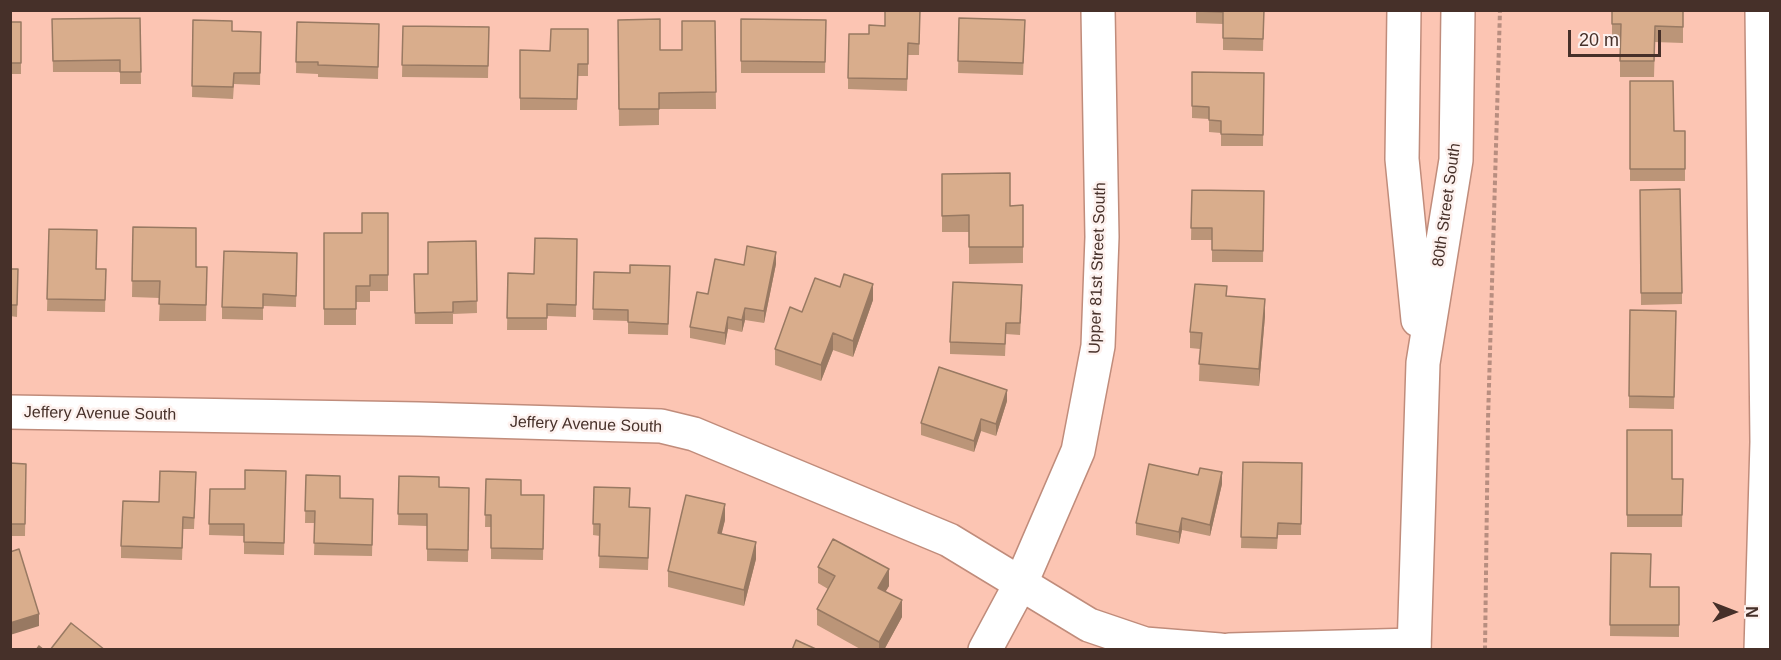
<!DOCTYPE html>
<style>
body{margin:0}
#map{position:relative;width:1781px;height:660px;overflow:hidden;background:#fcc5b3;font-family:Helvetica,sans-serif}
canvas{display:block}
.frame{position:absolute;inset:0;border:12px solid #463029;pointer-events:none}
.north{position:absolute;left:1703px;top:582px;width:60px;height:60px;-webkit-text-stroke:4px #fdf1ee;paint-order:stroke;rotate:90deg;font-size:16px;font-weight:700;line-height:24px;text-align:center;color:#463029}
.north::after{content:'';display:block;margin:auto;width:21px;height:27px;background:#463029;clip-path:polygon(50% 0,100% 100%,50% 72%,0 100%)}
.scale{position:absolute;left:1568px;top:30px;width:93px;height:27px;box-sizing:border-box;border:3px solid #463029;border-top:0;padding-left:8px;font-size:18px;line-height:21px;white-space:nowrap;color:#463029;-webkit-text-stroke:4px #fdf1ee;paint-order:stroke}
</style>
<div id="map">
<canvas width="1781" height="660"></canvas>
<div class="frame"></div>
<div class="north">N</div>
<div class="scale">20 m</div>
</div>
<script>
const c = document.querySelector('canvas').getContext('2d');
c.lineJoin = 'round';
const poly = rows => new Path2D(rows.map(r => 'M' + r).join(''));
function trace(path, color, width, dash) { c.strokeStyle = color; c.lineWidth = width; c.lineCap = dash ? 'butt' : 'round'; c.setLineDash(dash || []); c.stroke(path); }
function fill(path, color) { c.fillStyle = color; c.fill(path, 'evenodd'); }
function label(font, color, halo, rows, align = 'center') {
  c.font = font + ' Helvetica,sans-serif'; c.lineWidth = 5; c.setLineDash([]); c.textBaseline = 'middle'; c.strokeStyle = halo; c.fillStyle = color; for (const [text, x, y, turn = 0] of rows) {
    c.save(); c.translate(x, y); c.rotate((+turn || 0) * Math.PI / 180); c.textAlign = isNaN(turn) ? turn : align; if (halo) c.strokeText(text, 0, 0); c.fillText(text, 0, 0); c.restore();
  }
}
const path = poly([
 [1485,650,1488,420,1500,10]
]);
const minor = poly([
 [10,412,419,419,661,426,694,434,949,540,1089,625,1145,644,1220,650],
 [985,650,1021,583,1078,451,1098,346,1102,237,1098,10],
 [1229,650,1414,645],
 [1761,650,1767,442,1762,10]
]);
const major = poly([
 [1404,10,1402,159,1418,320],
 [1414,650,1423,363,1456,160,1458,10]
]);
const wall = poly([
 [920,10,919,55,908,55,907,91,848,89,848,78,885,26],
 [1196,10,1264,10,1263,51,1223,50,1223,24,1196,23],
 [1612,10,1683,10,1683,43,1655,42,1654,77,1620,77,1620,41,1612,40],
 [140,18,141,84,120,84,120,72,53,72,52,19],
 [959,18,1025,32,1023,75,958,73],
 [741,19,826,20,825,73,741,73],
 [193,20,232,31,261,32,260,85,234,84,233,99,192,97],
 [618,20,660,50,682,50,715,21,716,109,659,109,659,125,619,126],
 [10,22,21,22,21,74,10,74],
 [297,22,379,24,378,79,318,77,318,74,296,73],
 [403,26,489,27,488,78,402,77],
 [588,29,588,76,578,76,577,110,520,110,520,50,550,51],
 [1192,72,1264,73,1263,146,1221,146,1221,133,1209,132,1209,119,1192,118],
 [1630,81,1674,131,1685,131,1685,181,1630,181],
 [942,174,1010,206,1023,205,1023,263,969,264,969,232,942,232],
 [1192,190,1264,191,1263,262,1212,262,1212,240,1191,240],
 [1640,190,1682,293,1682,304,1641,305],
 [388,213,388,291,370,291,370,302,356,302,356,325,324,325,324,233,362,233],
 [133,227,196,267,207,267,206,321,159,321,160,298,132,297],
 [49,229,97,269,106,269,105,312,47,311],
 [577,239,576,317,547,316,547,330,507,330,508,273,534,274],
 [476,241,477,313,453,314,453,324,415,324,414,274,428,274],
 [297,253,296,307,263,306,263,320,222,319,222,307],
 [776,264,764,323,745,320,742,332,728,329,725,345,690,338,690,327,708,294,744,265],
 [10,269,18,269,17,317,10,316],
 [594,272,670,278,668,335,628,334,628,321,593,320],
 [1227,296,1265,316,1259,386,1199,381,1200,349,1190,348,1190,332],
 [1022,297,1020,335,1006,334,1005,356,950,354,950,342],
 [873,300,853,357,833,350,821,381,775,365,775,349,802,312],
 [1676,311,1674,409,1629,408,1629,396],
 [1007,401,996,436,981,431,974,452,921,435,921,423],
 [1627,430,1672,479,1683,479,1682,527,1627,527],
 [1243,462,1302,463,1301,535,1278,535,1277,549,1241,548],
 [10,463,26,464,25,536,10,536],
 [286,471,284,555,244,554,244,536,209,535,210,489,245,489],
 [306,475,340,498,373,511,372,556,314,555,315,523,305,523],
 [399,476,439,487,469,488,468,562,427,561,427,526,398,525],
 [486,479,521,495,544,495,543,560,491,559,491,527,485,527],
 [196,484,194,529,183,529,182,560,121,558,121,546,159,502],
 [1222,484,1210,536,1182,530,1179,544,1136,535,1136,523],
 [594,487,629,507,650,508,648,570,599,568,600,536,593,535],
 [725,520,721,534,756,559,744,606,668,587,668,571],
 [1611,553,1650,587,1679,587,1679,637,1610,636],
 [818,567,889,586,885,592,902,617,884,650,862,650,817,625,817,609,828,589,818,583]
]);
const shadedWall = poly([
 [776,252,776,264,764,323,764,311],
 [873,284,873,300,853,357,853,341],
 [1265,299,1265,316,1259,386,1259,369],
 [745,308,745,320,742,332,742,320],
 [728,317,728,329,725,345,725,333],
 [833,333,833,350,821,381,821,365],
 [1007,390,1007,401,996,436,996,424],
 [981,419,981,431,974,452,974,441],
 [1222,472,1222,484,1210,536,1210,525],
 [725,504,725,520,718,549,718,533],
 [1182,518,1182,530,1179,544,1179,532],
 [756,542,756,559,744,606,744,590],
 [889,569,889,586,878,604,878,588],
 [902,600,902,617,884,650,879,650,879,642],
 [39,614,39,626,10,635,10,623]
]);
const building = poly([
 [885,10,920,10,919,44,908,43,907,79,848,78,849,34,869,34,869,25,885,26,885,10],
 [1196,10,1264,10,1263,39,1223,38,1223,12,1196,11,1196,10],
 [1612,10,1683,10,1683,27,1655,26,1654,61,1620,61,1621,24,1612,24,1612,10],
 [140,18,141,72,120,72,120,60,53,61,52,19,140,18],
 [959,18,1025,20,1023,63,958,61,959,18],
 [660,19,660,50,682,50,682,21,715,21,716,92,659,93,659,109,619,109,618,20,660,19],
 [741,19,826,20,825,62,741,61,741,19],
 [193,20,232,21,232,31,261,32,260,73,234,73,233,87,192,86,193,20],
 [10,22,21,22,21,63,10,63,10,22],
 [297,22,379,24,378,67,318,65,318,62,296,62,297,22],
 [403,26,489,27,488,66,402,65,403,26],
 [551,29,588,29,588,64,578,64,577,99,520,98,520,50,550,51,551,29],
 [1192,72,1264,73,1263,135,1221,134,1221,121,1209,120,1209,107,1192,106,1192,72],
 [1630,81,1673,81,1674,131,1685,131,1685,169,1630,169,1630,81],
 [1010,173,1010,206,1023,205,1023,247,969,247,969,215,942,216,942,174,1010,173],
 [1680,189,1682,293,1641,293,1640,190,1680,189],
 [1192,190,1264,191,1263,251,1212,250,1212,228,1191,228,1192,190],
 [362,213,388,213,388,275,370,275,370,286,356,286,356,309,324,309,324,233,362,233,362,213],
 [133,227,196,228,196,267,207,267,206,305,159,304,160,281,132,281,133,227],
 [49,229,97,230,96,269,106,269,105,300,47,299,49,229],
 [535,238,577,239,576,305,547,304,547,318,507,318,508,273,534,274,535,238],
 [476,241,477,301,453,302,453,312,415,313,414,274,428,274,428,242,476,241],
 [747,246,776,252,764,311,745,308,742,320,728,317,725,333,690,327,697,292,708,294,715,259,744,265,747,246],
 [224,251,297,253,296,296,263,294,263,308,222,307,224,251],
 [630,265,670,266,668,324,628,322,628,310,593,309,594,272,630,273,630,265],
 [10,269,18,269,17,305,10,305,10,269],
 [844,274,873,284,853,341,833,333,821,365,775,349,790,307,802,312,815,278,840,287,844,274],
 [953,282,1022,285,1020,323,1006,323,1005,344,950,342,953,282],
 [1195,284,1227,286,1226,296,1265,299,1259,369,1199,364,1202,333,1190,332,1195,284],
 [1630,310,1676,311,1674,397,1629,396,1630,310],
 [939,367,1007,390,996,424,981,419,974,441,921,423,939,367],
 [1627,430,1672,430,1672,479,1683,479,1682,515,1627,515,1627,430],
 [1243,462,1302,463,1301,524,1278,523,1277,538,1241,537,1243,462],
 [10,463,26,464,25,524,10,524,10,463],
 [1149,464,1198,475,1200,468,1222,472,1210,525,1182,518,1179,532,1136,523,1149,464],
 [245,470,286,471,284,543,244,542,244,524,209,524,210,489,245,489,245,470],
 [160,471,196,472,194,518,183,517,182,548,121,546,123,501,159,502,160,471],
 [306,475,340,476,340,498,373,499,372,545,314,543,315,511,305,511,306,475],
 [399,476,439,477,439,487,469,488,468,550,427,549,427,514,398,514,399,476],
 [486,479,521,480,521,495,544,495,543,549,491,548,491,515,485,515,486,479],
 [594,487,630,488,629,507,650,508,648,558,599,556,600,524,593,524,594,487],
 [686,495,725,504,718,533,756,542,744,590,668,571,686,495],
 [833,539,889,569,878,588,902,600,879,642,817,609,835,576,818,567,833,539],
 [19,549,39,614,10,623,10,552,19,549],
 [1611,553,1651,554,1650,587,1679,587,1679,625,1610,625,1611,553],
 [71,623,105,650,50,650,71,623],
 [796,640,818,650,792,650,796,640],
 [39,646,44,650,36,650,39,646]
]);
const streetNames = [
 ["80th Street South",1447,205,-82],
 ["Upper 81st Street South",1098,268,-88],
 ["Jeffery Avenue South",100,414,1],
 ["Jeffery Avenue South",586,425,2]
];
trace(minor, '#c08c7b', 36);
trace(major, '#c08c7b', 36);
trace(path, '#b88e80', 4, [4.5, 3]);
trace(minor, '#fff', 33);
trace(major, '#fff', 33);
fill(wall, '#bb9578');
fill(shadedWall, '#987962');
fill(building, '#d9ad8c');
trace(building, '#987962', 1.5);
label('16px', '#463029', '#fdf1ee', streetNames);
</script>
